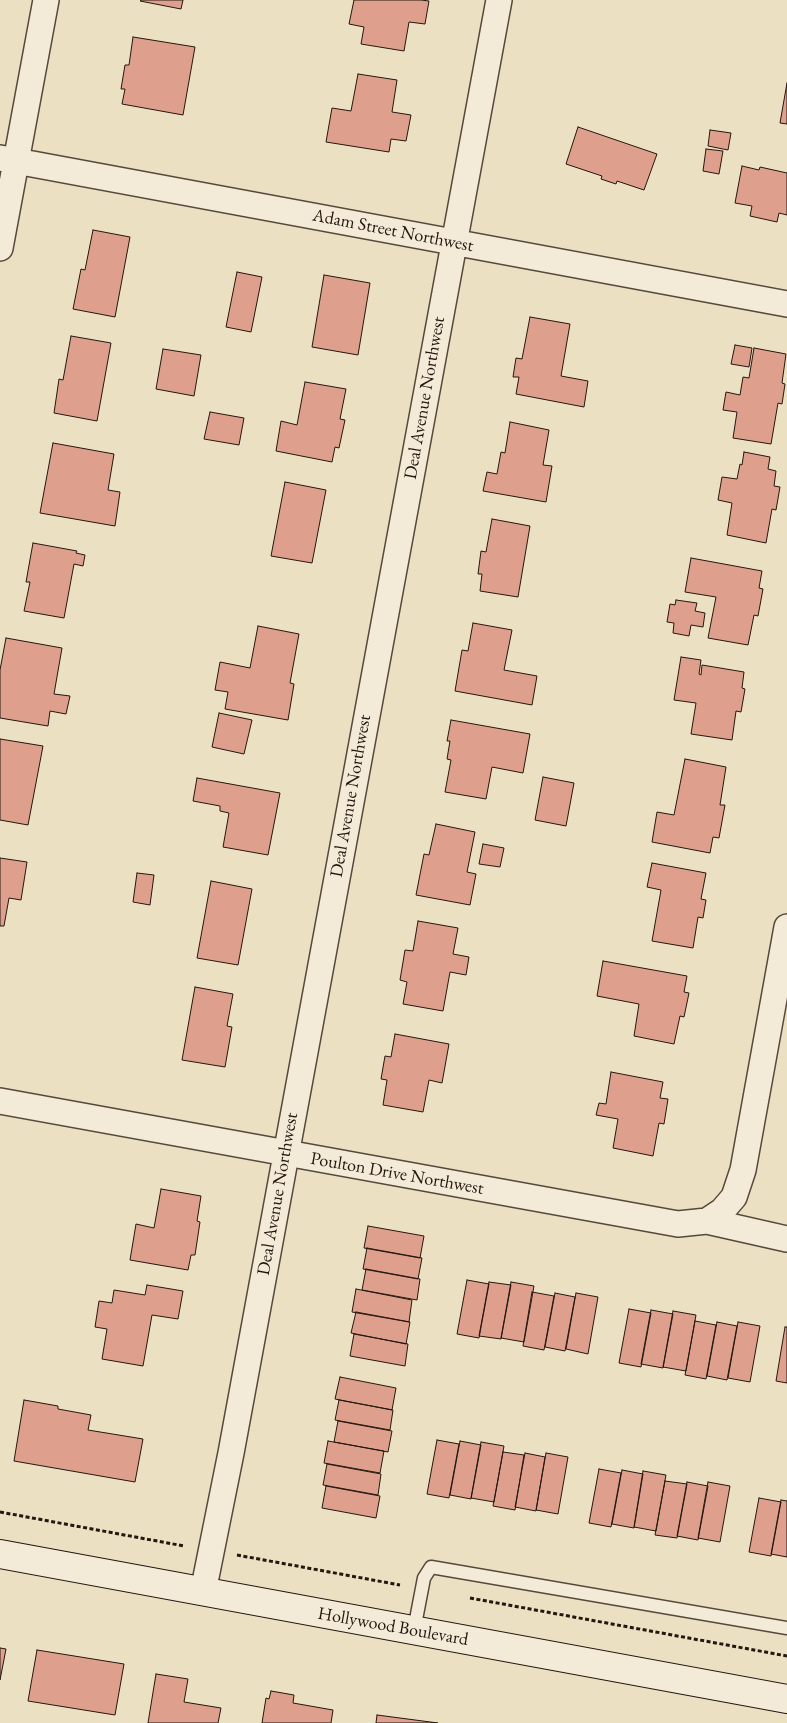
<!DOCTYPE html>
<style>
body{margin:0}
canvas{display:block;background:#ece0c2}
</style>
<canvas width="787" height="1723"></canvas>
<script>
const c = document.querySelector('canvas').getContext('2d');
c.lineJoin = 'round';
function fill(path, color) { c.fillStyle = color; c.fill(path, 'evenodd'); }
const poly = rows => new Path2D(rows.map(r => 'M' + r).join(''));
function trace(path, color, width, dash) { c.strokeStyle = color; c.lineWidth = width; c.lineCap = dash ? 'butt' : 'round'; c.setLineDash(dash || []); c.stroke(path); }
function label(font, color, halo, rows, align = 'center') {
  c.font = font + ' "EB Garamond",serif'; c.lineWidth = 5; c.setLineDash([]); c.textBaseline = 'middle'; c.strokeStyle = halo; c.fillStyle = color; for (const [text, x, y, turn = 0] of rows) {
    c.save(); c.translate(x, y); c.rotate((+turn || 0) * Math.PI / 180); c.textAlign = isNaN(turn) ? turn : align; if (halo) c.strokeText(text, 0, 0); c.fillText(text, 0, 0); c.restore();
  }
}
const building = poly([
 [141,0,183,0,181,9,140,1,141,0],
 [354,0,421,0,429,1,425,24,409,22,404,51,361,44,364,27,349,24,354,0],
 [133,37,195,47,183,115,122,104,125,89,121,89,125,65,129,65,133,37],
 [358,74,397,80,392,112,411,115,406,141,391,139,389,152,326,142,332,108,351,111,358,74],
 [787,83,787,124,780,123,787,83],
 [578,127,657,154,644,190,617,181,616,184,601,179,602,176,566,164,578,127],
 [710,130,731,133,728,150,708,146,710,130],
 [706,149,723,151,719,174,703,171,706,149],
 [742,166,759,170,760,167,787,173,787,215,779,213,777,222,750,216,752,206,735,203,742,166],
 [93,230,130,237,115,317,73,309,81,269,85,270,93,230],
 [237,272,262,277,251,332,226,327,237,272],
 [324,275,370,283,358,355,312,347,324,275],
 [530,317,570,324,561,376,588,381,584,407,516,394,519,377,513,377,516,358,522,359,530,317],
 [71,336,111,343,97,421,54,413,59,379,63,380,71,336],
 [735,345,752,348,749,367,731,364,735,345],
 [754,348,786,354,782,383,785,384,782,404,778,403,771,444,733,438,737,412,723,410,726,392,740,395,743,377,749,378,754,348],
 [163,349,201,355,194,396,156,389,163,349],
 [305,382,346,389,340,419,345,420,339,448,335,447,332,462,276,451,281,421,297,425,305,382],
 [210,412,244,418,239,445,204,439,210,412],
 [510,422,549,430,543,465,552,466,546,502,483,491,487,472,497,474,501,452,505,453,510,422],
 [53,443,114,454,108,490,120,492,115,526,40,513,53,443],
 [744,452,770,457,768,469,776,471,774,486,780,487,776,510,772,509,766,543,727,535,732,503,718,500,722,477,737,479,740,464,742,465,744,452],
 [285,482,326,490,312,563,271,556,285,482],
 [492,519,530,526,518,597,480,591,482,574,478,574,481,551,486,552,492,519],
 [33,543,77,551,76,553,85,555,83,566,74,564,64,618,24,611,30,582,26,582,33,543],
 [691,558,762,571,759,588,763,589,758,616,754,615,748,645,708,638,716,597,685,592,691,558],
 [676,600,697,603,695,611,705,613,703,627,691,625,689,636,673,633,674,623,667,622,670,604,675,605,676,600],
 [473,623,512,630,504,670,537,676,532,705,455,691,462,650,468,651,473,623],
 [258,626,299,634,290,683,294,684,288,720,225,709,228,692,215,690,220,662,250,668,258,626],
 [6,638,62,648,54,694,70,696,66,714,50,711,48,726,0,718,0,670,6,638],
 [681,657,701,660,699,674,701,675,702,665,744,672,742,688,745,689,741,712,736,711,732,740,691,734,696,703,674,700,681,657],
 [219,713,252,720,244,754,212,747,219,713],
 [451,720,530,734,523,773,492,767,486,799,445,792,451,760,447,759,450,741,447,741,451,720],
 [0,739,43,746,28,825,0,820,0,739],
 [685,759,726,767,720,805,725,805,719,838,713,837,710,853,652,842,657,812,674,815,685,759],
 [543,777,574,783,566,826,535,820,543,777],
 [197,778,280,793,268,855,223,847,229,813,220,811,220,806,193,801,197,778],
 [436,824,475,832,467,872,476,874,470,905,416,895,424,854,429,855,436,824],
 [483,844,504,848,500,867,479,864,483,844],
 [0,858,27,862,21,900,9,898,4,926,0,926,0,858],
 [652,863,706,873,701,899,706,900,703,918,698,917,693,948,652,941,661,890,647,887,652,863],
 [137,873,154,875,150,905,133,902,137,873],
 [211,881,252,889,238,965,197,958,211,881],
 [418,921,458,928,453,954,469,957,466,975,450,972,443,1011,403,1004,407,982,400,980,405,950,413,951,418,921],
 [603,961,687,976,684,992,689,993,684,1017,680,1016,674,1044,634,1036,639,1004,597,996,603,961],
 [195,987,233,994,227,1026,232,1027,225,1067,182,1060,195,987],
 [395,1034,449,1044,442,1083,429,1080,423,1112,383,1105,387,1080,381,1079,385,1056,391,1057,395,1034],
 [611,1072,663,1082,660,1098,668,1099,664,1124,659,1123,653,1156,613,1148,618,1119,596,1115,599,1103,606,1104,611,1072],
 [161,1189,201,1196,197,1221,200,1222,195,1255,191,1255,188,1270,130,1260,136,1224,154,1228,161,1189],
 [368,1226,424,1236,420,1258,364,1248,368,1226],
 [367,1248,422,1258,418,1279,363,1269,367,1248],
 [366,1269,420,1279,417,1300,362,1290,366,1269],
 [467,1280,489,1284,479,1338,457,1334,467,1280],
 [489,1282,511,1285,501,1339,479,1336,489,1282],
 [511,1282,534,1286,524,1342,501,1338,511,1282],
 [147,1285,183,1291,178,1319,152,1315,143,1366,102,1359,107,1329,95,1327,99,1301,112,1303,114,1290,145,1295,147,1285],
 [356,1289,412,1300,409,1322,352,1312,356,1289],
 [532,1292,554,1296,544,1350,523,1346,532,1292],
 [555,1293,575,1297,565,1351,545,1347,555,1293],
 [576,1293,598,1297,588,1354,566,1349,576,1293],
 [629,1309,651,1313,641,1367,619,1363,629,1309],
 [651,1310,673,1314,663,1368,641,1364,651,1310],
 [673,1311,696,1315,686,1371,663,1367,673,1311],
 [356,1312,410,1322,406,1344,351,1333,356,1312],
 [695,1321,716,1325,706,1379,685,1375,695,1321],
 [717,1322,737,1326,727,1380,707,1376,717,1322],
 [738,1322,760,1326,750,1382,728,1378,738,1322],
 [785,1327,787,1327,787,1383,776,1381,785,1327],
 [354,1334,408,1344,405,1366,350,1356,354,1334],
 [340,1377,396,1388,392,1410,335,1399,340,1377],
 [24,1400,58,1406,58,1409,91,1415,88,1430,143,1439,135,1482,14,1461,24,1400],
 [339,1400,393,1410,390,1430,335,1420,339,1400],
 [338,1421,392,1431,388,1452,334,1442,338,1421],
 [437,1440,459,1444,449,1498,427,1494,437,1440],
 [328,1441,384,1451,380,1473,324,1463,328,1441],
 [460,1441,481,1445,471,1499,450,1495,460,1441],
 [481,1442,504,1446,494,1502,471,1498,481,1442],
 [503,1452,524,1455,515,1510,493,1506,503,1452],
 [525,1453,545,1457,536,1511,515,1507,525,1453],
 [546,1453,568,1457,558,1514,536,1510,546,1453],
 [327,1464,381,1474,378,1495,323,1485,327,1464],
 [599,1469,621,1473,611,1527,589,1523,599,1469],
 [622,1470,643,1474,634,1528,612,1524,622,1470],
 [643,1471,666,1475,656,1531,634,1527,643,1471],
 [665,1481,687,1484,677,1538,655,1535,665,1481],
 [687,1482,708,1486,698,1540,677,1536,687,1482],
 [708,1482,730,1486,720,1542,698,1538,708,1482],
 [326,1486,380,1496,376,1518,322,1508,326,1486],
 [759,1498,781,1502,771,1556,749,1552,759,1498],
 [781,1500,787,1501,787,1557,771,1554,781,1500],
 [0,1648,6,1649,0,1680,0,1648],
 [37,1650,124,1664,115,1715,28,1701,37,1650],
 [156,1674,188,1679,184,1702,221,1708,218,1723,148,1723,156,1674],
 [271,1691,294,1695,293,1703,333,1710,331,1723,262,1723,266,1698,269,1699,271,1691],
 [377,1715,438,1723,376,1723,377,1715]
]);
const path = poly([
 [0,1512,184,1546],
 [237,1555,400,1585],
 [470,1598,787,1656]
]);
const lane = poly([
 [414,1630,424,1578,431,1567,787,1628]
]);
const street = poly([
 [0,158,787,304],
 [0,248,46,0],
 [0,1101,678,1224,707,1221,722,1211,734,1197,743,1170,787,927],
 [707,1221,787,1239],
 [203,1592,231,1453,499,0]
]);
const secondary = poly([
 [0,1554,787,1699]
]);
const streetNames = [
 ["Adam Street Northwest",393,231,11],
 ["Deal Avenue Northwest",425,398,-80],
 ["Deal Avenue Northwest",351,796,-80],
 ["Poulton Drive Northwest",397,1174,10],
 ["Deal Avenue Northwest",278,1194,-80],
 ["Hollywood Boulevard",393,1627,10]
];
fill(building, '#dea08c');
trace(building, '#25160f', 1);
trace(lane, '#57483c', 15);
trace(street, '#57483c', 28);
trace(secondary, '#25160f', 30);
trace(path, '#25160f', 3, [4, 2.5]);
trace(lane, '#f3ebd7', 12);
trace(street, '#f3ebd7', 25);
trace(secondary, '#f3ebd7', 28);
label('18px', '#25160f', '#f3ebd7', streetNames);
</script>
